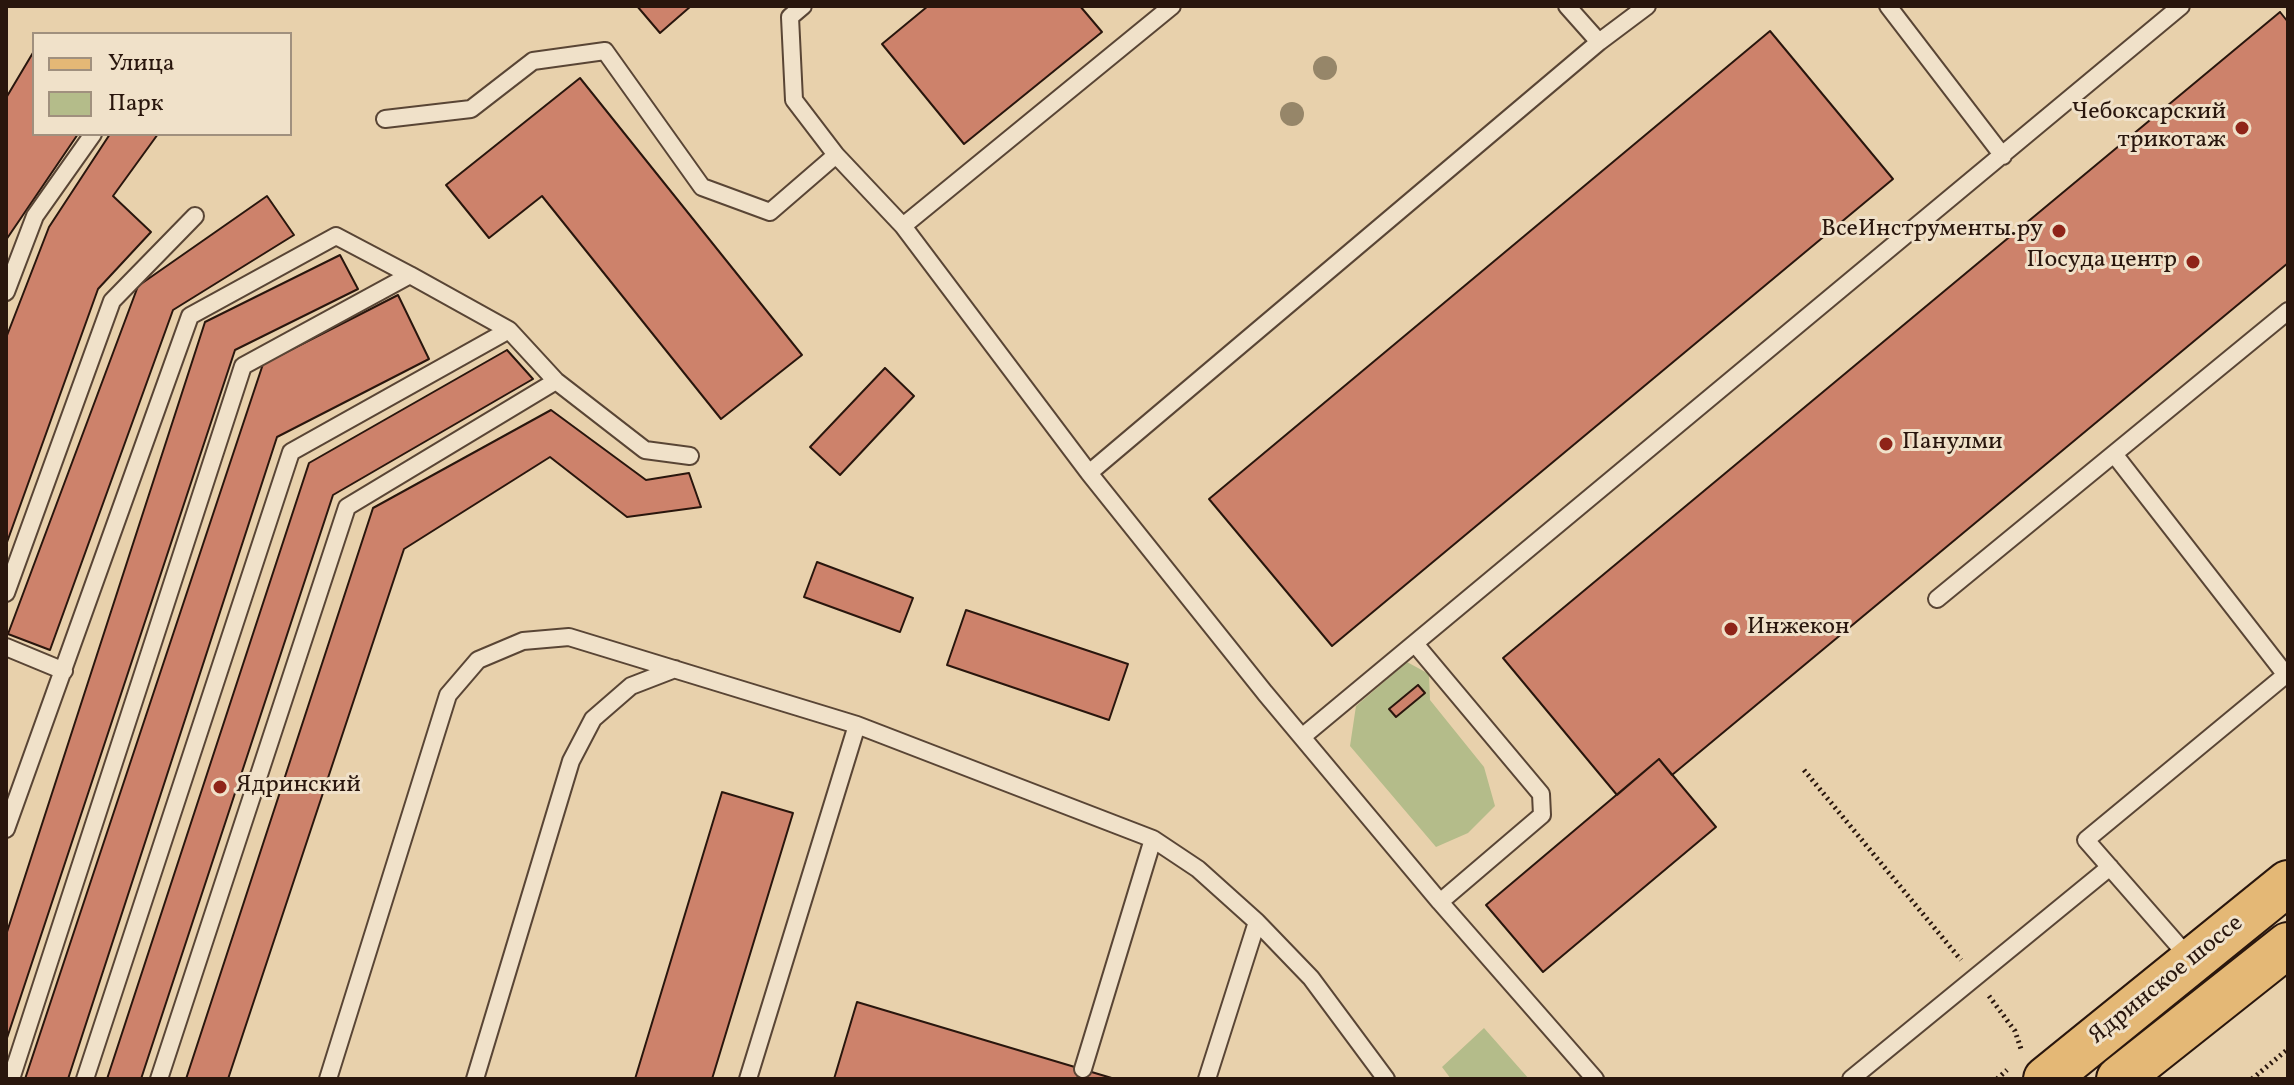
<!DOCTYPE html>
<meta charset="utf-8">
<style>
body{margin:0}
#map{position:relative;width:2294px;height:1085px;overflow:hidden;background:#e8d1ac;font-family:Vollkorn,serif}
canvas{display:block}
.frame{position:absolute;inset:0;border:8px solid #29160d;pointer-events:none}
.legend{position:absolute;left:32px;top:32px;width:260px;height:104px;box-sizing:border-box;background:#f0e1c9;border:2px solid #a0907e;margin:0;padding:10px 14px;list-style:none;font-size:24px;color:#29160d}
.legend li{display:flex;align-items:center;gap:16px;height:40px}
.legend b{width:40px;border:2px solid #a0907e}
</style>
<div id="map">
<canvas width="2294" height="1085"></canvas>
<div class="frame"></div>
<ul class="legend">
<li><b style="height:10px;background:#e4b876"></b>Улица</li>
<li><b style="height:22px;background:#b4bc8a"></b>Парк</li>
</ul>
</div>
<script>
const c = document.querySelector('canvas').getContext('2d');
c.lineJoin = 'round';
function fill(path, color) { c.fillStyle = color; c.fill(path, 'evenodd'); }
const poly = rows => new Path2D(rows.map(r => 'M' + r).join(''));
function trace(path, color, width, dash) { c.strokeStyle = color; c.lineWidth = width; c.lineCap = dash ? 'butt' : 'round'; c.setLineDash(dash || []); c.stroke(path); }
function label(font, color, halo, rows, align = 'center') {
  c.font = font + ' Vollkorn,serif'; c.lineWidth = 6; c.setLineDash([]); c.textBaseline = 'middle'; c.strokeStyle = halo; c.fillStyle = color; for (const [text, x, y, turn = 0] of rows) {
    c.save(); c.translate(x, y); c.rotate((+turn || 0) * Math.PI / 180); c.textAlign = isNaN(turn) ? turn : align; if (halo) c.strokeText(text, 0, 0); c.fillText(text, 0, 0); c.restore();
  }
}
const green = poly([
 [1407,662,1429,674,1430,700,1484,767,1495,806,1468,833,1436,847,1350,746,1356,706],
 [1484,1028,1529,1079,1451,1079,1442,1067]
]);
const building = poly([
 [637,6,691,6,660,33,637,6],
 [928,6,1080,6,1102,32,964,144,882,44,928,6],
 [2280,12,2288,22,2288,263,1672,775,1659,759,1617,795,1503,658,2280,12],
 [1770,31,1893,179,1332,646,1209,499,1770,31],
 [34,51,34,134,78,134,6,240,6,98,34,51],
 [580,78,802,355,721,419,542,196,489,238,446,185,580,78],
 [110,134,158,134,113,196,151,232,98,289,6,545,6,338,49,227,110,134],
 [267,196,294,235,173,310,50,650,8,634,138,286,267,196],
 [340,255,358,289,235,350,6,1041,6,935,205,322,340,255],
 [398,295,429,359,277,437,68,1079,25,1079,263,364,398,295],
 [507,350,533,379,333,495,141,1079,107,1079,309,463,507,350],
 [885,368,914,396,840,475,810,447,885,368],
 [551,410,646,480,689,473,701,507,627,517,550,457,404,549,228,1079,186,1079,373,508,551,410],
 [817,562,913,598,900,632,804,597,817,562],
 [966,610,1128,664,1109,720,947,665,966,610],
 [1418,685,1425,693,1396,717,1389,709,1418,685],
 [1659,759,1716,827,1543,972,1486,905,1659,759],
 [722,792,793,813,712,1079,635,1079,722,792],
 [857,1002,1115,1079,834,1079,857,1002]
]);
const path = poly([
 [1804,770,1961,960],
 [1989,996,2015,1031,2021,1049],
 [1997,1079,2007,1070],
 [2252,1079,2288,1049]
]);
const lane = poly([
 [803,6,790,17,794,100,836,155,903,226,1089,473,1265,693,1440,902,1595,1079],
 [1567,6,1599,42],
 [1888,6,2003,156],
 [385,119,471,109,533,61,605,51,702,187,770,212,836,155],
 [903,226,1172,6],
 [6,292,35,216,93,134],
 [509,330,556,381,645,450,690,456],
 [2114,454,2286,675],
 [1089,473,1599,42,1647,6],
 [6,593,112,301,195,216],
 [1937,599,2288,311],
 [1416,645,1541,794,1542,815,1440,902],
 [6,647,64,671],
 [1302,737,2181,6],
 [6,829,190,316,336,236,410,275,243,366,11,1079],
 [1153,839,1198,869,1257,922,1311,978,1386,1079],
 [2191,960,2086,840,2288,673],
 [85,1079,291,452,509,330,410,275],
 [159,1079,347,507,556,381],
 [328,1079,448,695,478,660,523,641,569,637,857,725,1153,839,1083,1069],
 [475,1079,571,761,593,719,631,686,675,669],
 [748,1079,857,725],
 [1207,1079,1257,922],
 [1851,1079,2110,867]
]);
const primary = poly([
 [2046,1079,2288,883],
 [2119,1079,2288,945]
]);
const trees = [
 [1325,68],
 [1292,114]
];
const markers = [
 [2242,128,8,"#8f2418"],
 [2059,231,8,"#8f2418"],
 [2193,262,8,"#8f2418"],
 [1886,444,8,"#8f2418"],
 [1731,629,8,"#8f2418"],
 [220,787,8,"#8f2418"]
];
const poiNames = [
 ["Чебоксарский",2226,114],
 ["трикотаж",2226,142],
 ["ВсеИнструменты.ру",2043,231],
 ["Посуда центр",2177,262],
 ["Панулми",1902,444,"left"],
 ["Инжекон",1747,629,"left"],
 ["Ядринский",236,787,"left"]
];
const streetNames = [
 ["Ядринское шоссе",2167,981,-39]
];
fill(green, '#b4bc8a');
fill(building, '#cd826b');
trace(building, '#29160d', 2);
trace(lane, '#594535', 20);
trace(primary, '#29160d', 48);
trace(path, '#29160d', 5, [2, 4]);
trace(lane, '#f0e1c9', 16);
trace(primary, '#e4b876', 44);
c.fillStyle = '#968669';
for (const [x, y] of trees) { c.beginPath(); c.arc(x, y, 12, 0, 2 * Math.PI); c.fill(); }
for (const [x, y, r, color] of markers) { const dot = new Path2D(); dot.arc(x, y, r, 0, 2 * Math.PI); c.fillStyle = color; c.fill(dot); trace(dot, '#f0e1c9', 3); }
label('24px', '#29160d', '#f0e1c9', poiNames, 'right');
label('24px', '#29160d', '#f0e1c9', streetNames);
</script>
